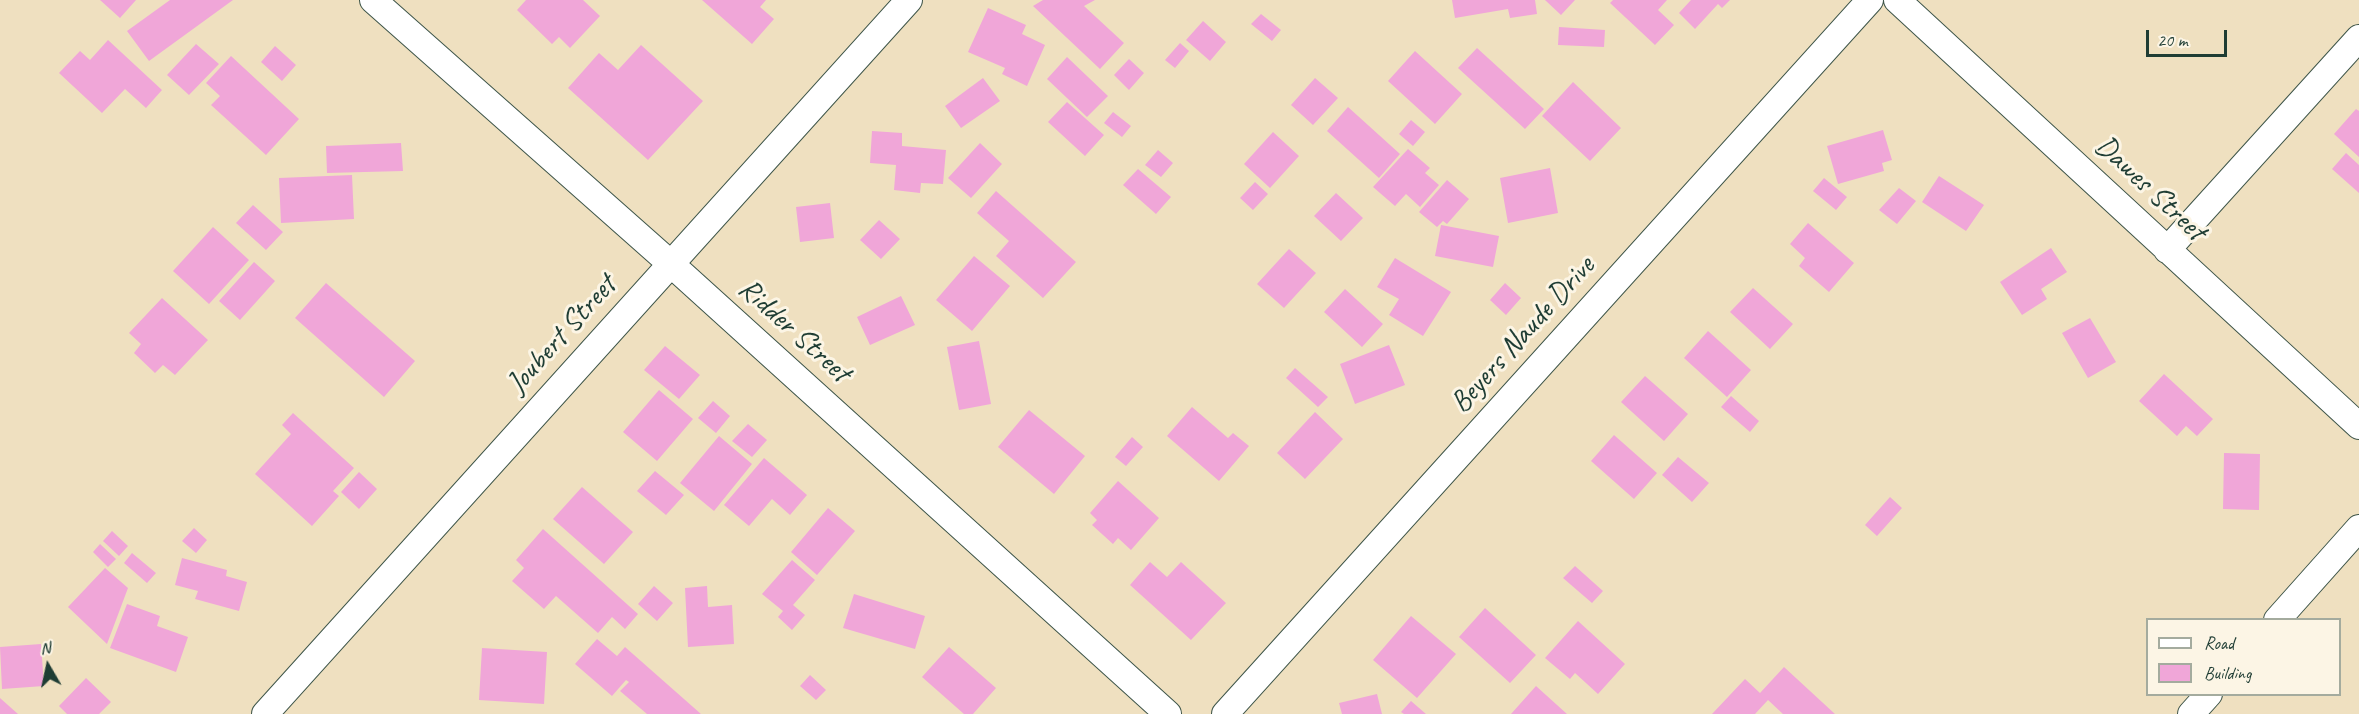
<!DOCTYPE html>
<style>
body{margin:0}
#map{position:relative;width:2359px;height:714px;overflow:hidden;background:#efe0c0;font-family:Caveat,sans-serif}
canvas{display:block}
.legend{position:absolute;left:2146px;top:618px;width:195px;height:78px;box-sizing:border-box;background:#fcf5e5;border:2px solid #a4ab9e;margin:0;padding:8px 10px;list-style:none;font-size:18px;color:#1f3d34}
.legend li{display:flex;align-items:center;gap:12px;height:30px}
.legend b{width:30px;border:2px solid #a4ab9e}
.north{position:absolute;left:18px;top:636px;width:60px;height:60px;-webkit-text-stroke:4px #fcf5e5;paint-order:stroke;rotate:351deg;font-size:16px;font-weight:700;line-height:24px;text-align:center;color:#1f3d34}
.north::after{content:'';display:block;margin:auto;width:21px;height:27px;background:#1f3d34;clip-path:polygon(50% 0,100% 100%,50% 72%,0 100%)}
.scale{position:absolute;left:2146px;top:30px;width:81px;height:27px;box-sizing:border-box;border:3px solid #1f3d34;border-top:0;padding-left:8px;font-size:18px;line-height:21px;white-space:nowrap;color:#1f3d34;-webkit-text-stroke:4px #fcf5e5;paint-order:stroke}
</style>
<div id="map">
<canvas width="2359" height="714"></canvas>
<ul class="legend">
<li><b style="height:8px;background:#fff"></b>Road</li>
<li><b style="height:16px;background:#f0a6d8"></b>Building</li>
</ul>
<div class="north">N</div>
<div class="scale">20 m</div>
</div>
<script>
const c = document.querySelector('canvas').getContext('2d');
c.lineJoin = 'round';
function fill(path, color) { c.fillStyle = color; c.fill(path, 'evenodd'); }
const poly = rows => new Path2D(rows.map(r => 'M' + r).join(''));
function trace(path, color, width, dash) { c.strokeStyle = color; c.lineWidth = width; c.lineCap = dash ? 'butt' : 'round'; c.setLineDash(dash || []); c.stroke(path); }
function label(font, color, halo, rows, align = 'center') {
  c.font = font + ' Caveat,sans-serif'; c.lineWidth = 6; c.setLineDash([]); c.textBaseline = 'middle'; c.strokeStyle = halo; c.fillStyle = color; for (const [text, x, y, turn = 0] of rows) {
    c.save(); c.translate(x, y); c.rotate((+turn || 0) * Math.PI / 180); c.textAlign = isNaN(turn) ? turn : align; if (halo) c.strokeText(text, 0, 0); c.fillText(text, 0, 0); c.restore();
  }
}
const building = poly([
 [100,0,136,0,120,18],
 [170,0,233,0,149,61,127,31],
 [526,0,583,0,600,16,570,48,559,37,552,44,517,10],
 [702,0,766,0,760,7,774,19,752,44],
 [1043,0,1095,0,1084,6,1124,43,1100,69,1033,6],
 [1452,0,1535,0,1537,14,1510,18,1508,9,1455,18],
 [1545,0,1575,0,1561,15],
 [1613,0,1667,0,1658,10,1674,25,1655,45,1610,3],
 [1691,0,1730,0,1722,8,1718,4,1695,29,1679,13],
 [988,8,1026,25,1022,34,1045,45,1027,86,1002,74,1005,68,968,52],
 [1261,14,1281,30,1272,41,1251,24],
 [1203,21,1226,42,1210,61,1186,40],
 [1559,27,1605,30,1604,47,1558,45],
 [108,40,162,90,146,108,125,89,102,113,59,73,80,51,90,60],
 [1180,43,1189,51,1175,68,1165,60],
 [196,44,219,64,189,95,167,75],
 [641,45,703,101,648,160,568,88,599,53,618,70],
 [275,46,296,65,282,81,261,62],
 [1477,48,1544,109,1525,129,1458,68],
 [1415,51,1462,94,1435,124,1388,81],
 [231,56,299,119,266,155,211,105,220,96,206,83],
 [1067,57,1108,96,1087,117,1047,79],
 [1129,59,1144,73,1129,90,1114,75],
 [983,78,1000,101,961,128,945,106],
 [1315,78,1338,98,1313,125,1291,105],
 [1573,82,1621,128,1590,161,1542,116],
 [1067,102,1104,135,1085,156,1048,122],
 [1348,107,1400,154,1379,178,1327,131],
 [2356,109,2359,111,2359,157,2334,134],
 [1113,112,1131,126,1122,137,1104,123],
 [1411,120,1425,132,1413,146,1399,134],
 [1883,130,1892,160,1882,163,1884,171,1838,184,1827,146],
 [872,131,902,133,902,146,946,150,943,184,921,183,920,193,894,190,896,165,870,163],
 [1273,132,1299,156,1270,188,1244,164],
 [401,143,403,171,327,173,326,146],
 [980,143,1002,164,971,198,948,178],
 [1408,149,1430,168,1425,173,1439,185,1420,207,1406,194,1395,206,1373,187],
 [1158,150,1173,163,1161,177,1145,165],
 [2346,153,2359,165,2359,193,2332,169],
 [1550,168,1558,213,1508,223,1500,178],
 [1138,169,1171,197,1156,214,1123,185],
 [352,175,354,219,281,223,279,178],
 [1939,176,1984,205,1966,231,1922,202],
 [1824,178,1847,197,1836,210,1813,191],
 [1447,180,1469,199,1447,224,1443,221,1437,227,1419,212],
 [1255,182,1268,194,1253,210,1240,198],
 [1899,188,1916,201,1897,224,1879,210],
 [996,191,1076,262,1043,298,996,256,1009,241,977,213],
 [1336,193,1363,218,1341,241,1314,216],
 [830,203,834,238,800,242,796,207],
 [253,205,283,232,266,250,236,223],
 [879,220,900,239,881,259,860,240],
 [1808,223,1854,263,1829,292,1799,266,1805,258,1790,244],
 [1441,225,1499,236,1493,267,1435,256],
 [213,227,249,260,209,304,173,271],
 [2051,248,2067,272,2041,289,2047,299,2022,315,2000,282],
 [1289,249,1316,273,1284,308,1257,284],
 [974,256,1010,286,972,331,936,300],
 [1395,258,1451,292,1423,336,1389,315,1399,299,1377,287],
 [254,262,275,281,240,320,219,301],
 [326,283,415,361,384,397,295,318],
 [1505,283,1521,298,1506,315,1490,300],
 [1753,288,1793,324,1770,349,1730,312],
 [1345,289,1383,324,1362,347,1324,312],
 [901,296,915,325,870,345,857,317],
 [162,298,208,340,175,375,163,365,155,373,134,353,141,344,129,333],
 [2090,318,2116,362,2088,378,2062,333],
 [1708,331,1751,370,1727,397,1684,358],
 [979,341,991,404,959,410,947,347],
 [1389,345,1405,385,1355,404,1340,364],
 [665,346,700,375,679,399,644,370],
 [1295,368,1328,397,1318,407,1286,378],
 [2164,374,2213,419,2197,436,2186,426,2177,436,2139,401],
 [1645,376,1688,414,1664,441,1621,402],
 [659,390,693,419,657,461,623,432],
 [1731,396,1759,421,1750,432,1721,407],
 [713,401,730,416,716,433,698,418],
 [1192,407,1228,438,1233,433,1249,446,1219,481,1167,436],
 [1029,410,1085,456,1054,494,998,447],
 [1315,412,1343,439,1305,479,1277,453],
 [293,413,354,468,333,491,339,496,312,526,255,474,291,434,282,425],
 [748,424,767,440,752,457,732,441],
 [1614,435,1657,473,1634,499,1591,461],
 [719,436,752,464,714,511,680,483],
 [1132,437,1143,447,1126,466,1115,457],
 [2224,453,2260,454,2259,510,2223,509],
 [1678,457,1709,483,1692,502,1662,475],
 [764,458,807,495,790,515,772,499,749,526,724,505],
 [655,471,684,495,666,515,637,491],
 [359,472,377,489,359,509,341,492],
 [1118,481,1159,518,1131,550,1118,538,1113,544,1092,525,1097,520,1090,513],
 [582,487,633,532,604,564,553,519],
 [1890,497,1902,508,1877,536,1865,525],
 [828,508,855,531,817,575,791,552],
 [194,528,207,540,196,553,182,541],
 [543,529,638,614,625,629,612,617,598,633,556,596,544,609,512,581,524,568,516,560],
 [112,531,128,546,119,556,103,541],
 [100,544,116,559,108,567,93,552],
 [132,553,156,573,147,583,124,563],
 [182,558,227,570,226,576,247,582,239,611,195,599,198,591,175,585],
 [792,560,815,580,793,605,805,615,792,630,778,617,783,611,762,594],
 [1150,562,1167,577,1181,562,1226,603,1191,640,1130,585],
 [1575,566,1603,591,1592,603,1563,578],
 [105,568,128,588,107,644,68,607],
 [654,586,673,603,657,621,638,604],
 [707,586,708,607,732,605,734,644,688,647,685,588],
 [854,594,925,616,915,649,843,628],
 [127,604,160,616,157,626,188,637,176,672,110,648],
 [1485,608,1536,655,1510,683,1459,637],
 [1411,616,1456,654,1417,698,1373,660],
 [1578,621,1625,664,1598,694,1575,673,1570,679,1545,658],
 [597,639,617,656,625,647,701,714,647,714,620,691,629,682,626,680,612,696,575,664],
 [41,644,44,686,2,689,0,647],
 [949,647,996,688,973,714,964,714,922,677],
 [482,648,547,652,544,704,479,700],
 [1784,667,1835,714,1783,714,1768,700,1755,714,1712,714,1745,679,1760,693],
 [810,675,826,690,816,700,800,686],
 [86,678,111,702,99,714,67,714,59,706],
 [1536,686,1567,714,1511,714],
 [1377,694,1382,714,1342,714,1339,703],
 [0,698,18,714,0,714],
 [1411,701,1426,714,1404,714,1401,712]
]);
const street = poly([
 [373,0,671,264,1168,714],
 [1897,0,2359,426],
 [2167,250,2359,38],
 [2277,620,2359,528],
 [265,714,909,0],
 [1225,714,1870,0],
 [2191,714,2209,694]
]);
const streetNames = [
 ["Dawes Street",2150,189,43],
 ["Ridder Street",794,331,42],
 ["Joubert Street",562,335,-48],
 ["Beyers Naude Drive",1523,335,-48]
];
fill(building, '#f0a6d8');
trace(street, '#3e5549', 28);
trace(street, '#fff', 26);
label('30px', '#1f3d34', '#fcf5e5', streetNames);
</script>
